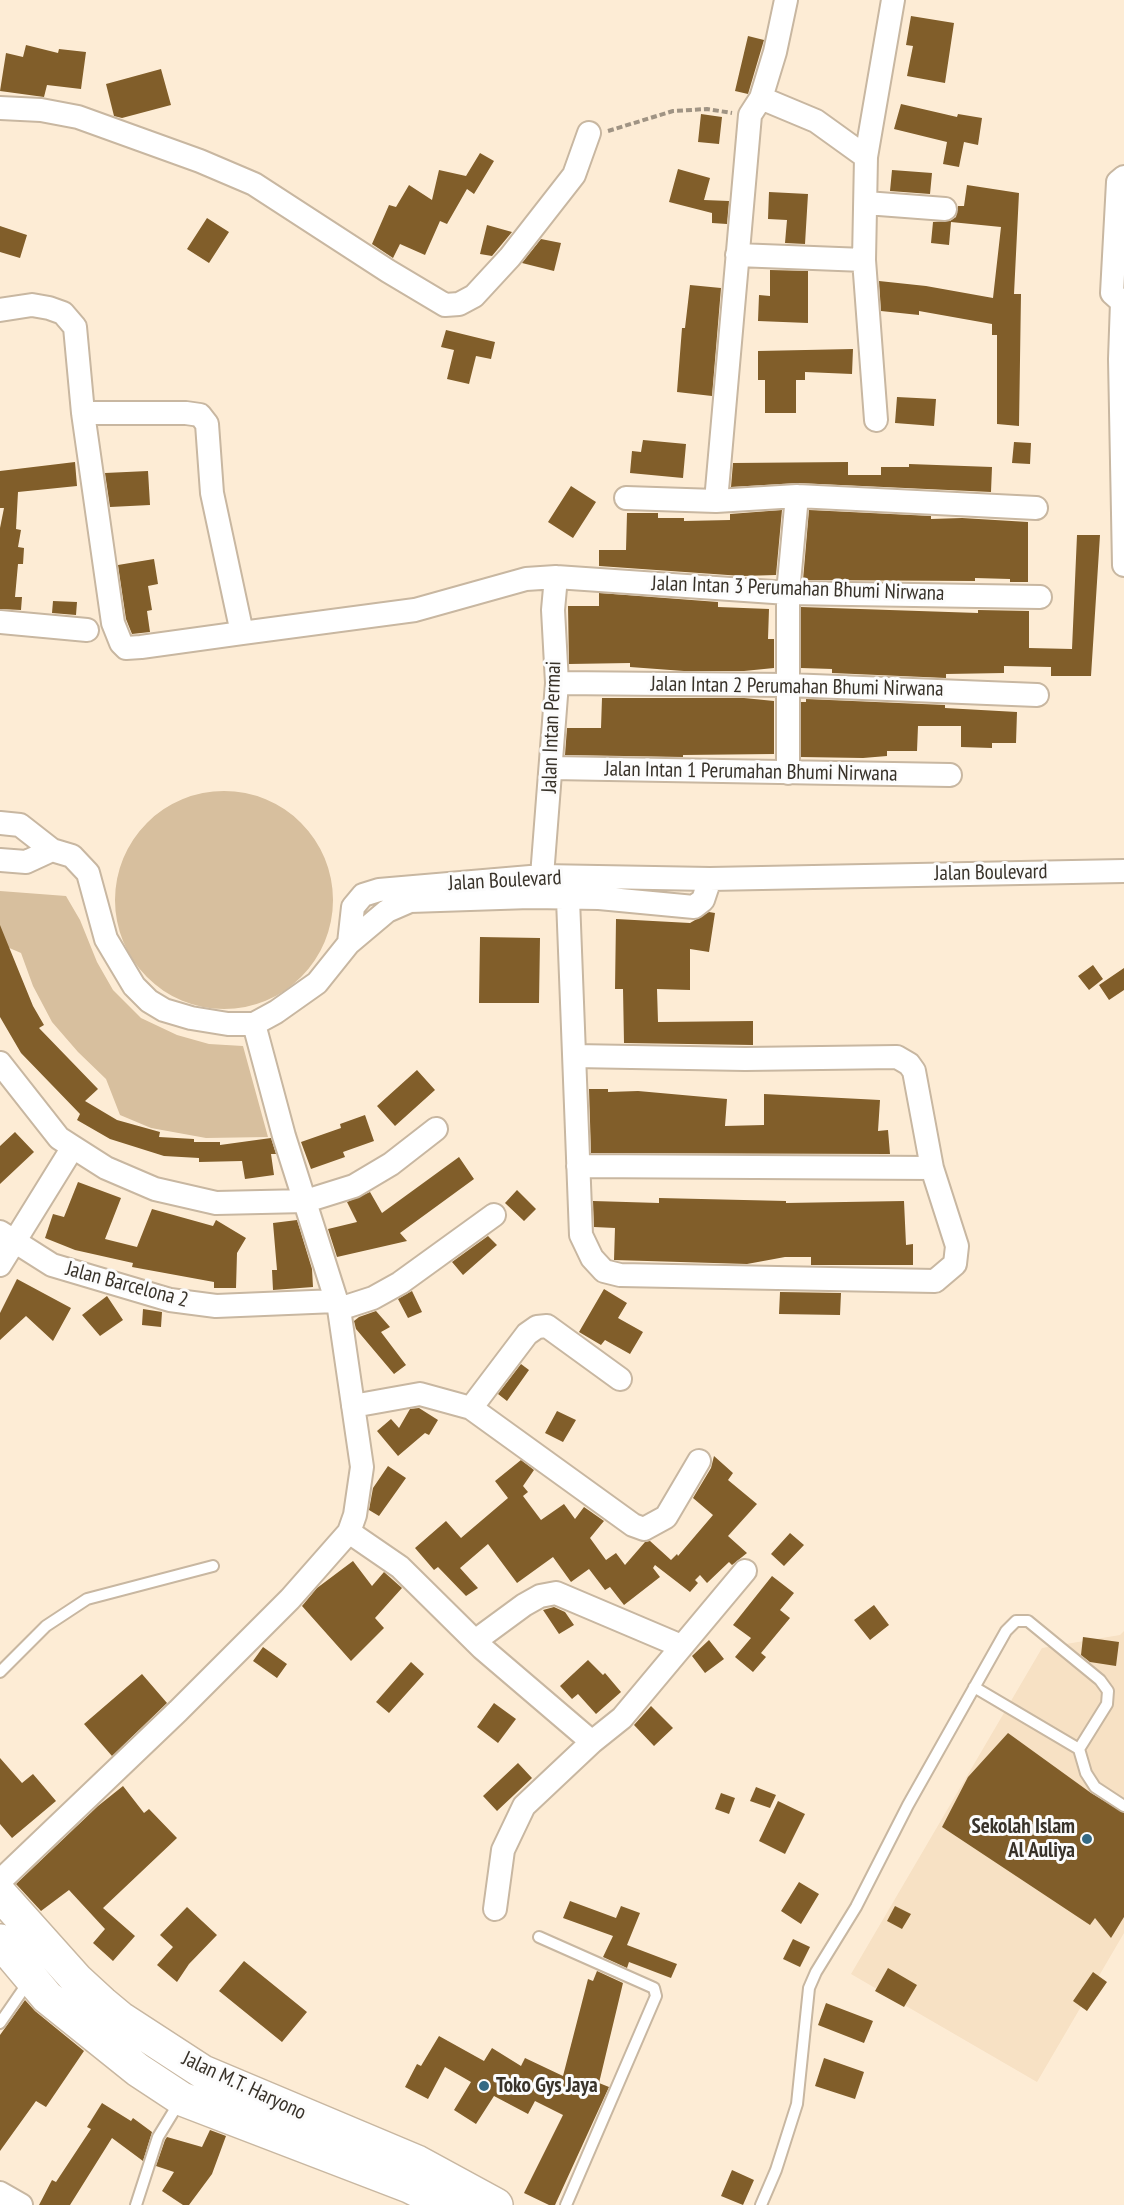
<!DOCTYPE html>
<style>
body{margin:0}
canvas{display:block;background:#fdecd5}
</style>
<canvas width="1124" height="2205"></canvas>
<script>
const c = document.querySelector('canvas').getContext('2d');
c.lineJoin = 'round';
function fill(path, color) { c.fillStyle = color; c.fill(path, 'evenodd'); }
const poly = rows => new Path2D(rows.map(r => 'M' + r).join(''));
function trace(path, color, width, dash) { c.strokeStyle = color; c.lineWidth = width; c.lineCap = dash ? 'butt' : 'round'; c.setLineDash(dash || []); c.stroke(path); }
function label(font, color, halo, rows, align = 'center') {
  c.font = font + ' "PT Sans Narrow",sans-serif'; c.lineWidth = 6; c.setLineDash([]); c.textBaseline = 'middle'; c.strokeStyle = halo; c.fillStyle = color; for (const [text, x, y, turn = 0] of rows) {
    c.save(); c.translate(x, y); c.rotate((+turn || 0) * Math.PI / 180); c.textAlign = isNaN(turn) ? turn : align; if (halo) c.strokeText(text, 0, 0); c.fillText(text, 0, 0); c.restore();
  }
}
const built = poly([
 [1124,1631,1124,1933,1037,2082,851,1974,1042,1648,1120,1635]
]);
const green = poly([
 '115 900a109 109 0 1 1 218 0a109 109 0 1 1-218 0Z',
 [0,891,66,896,80,920,97,962,113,990,141,1018,177,1035,209,1044,243,1046,268,1137,206,1138,151,1128,120,1115,106,1079,78,1052,52,1022,33,986,21,953,0,944]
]);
const building = poly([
 [911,16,954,23,945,83,907,76,913,46,906,45],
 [748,36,764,40,748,94,735,91],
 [26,45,58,53,59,49,86,52,81,89,47,85,44,97,0,91,6,53,23,57],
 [161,69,171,105,122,118,114,116,106,84],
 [901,104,957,117,958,114,982,118,978,145,964,142,959,167,943,164,947,142,894,129],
 [701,114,722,117,719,144,698,142],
 [480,153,494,161,474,194,467,189,447,224,440,221,425,255,400,244,393,258,372,244,389,205,396,207,409,185,432,200,439,170,466,176],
 [678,169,710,178,704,200,729,201,727,224,712,223,712,213,669,202],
 [892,170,932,173,930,194,890,191],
 [967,185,1019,193,1014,294,1021,294,1019,426,997,424,997,335,992,335,992,324,919,311,919,315,881,311,879,281,926,286,993,298,1001,227,951,222,949,245,931,243,933,222,950,221,956,217,958,206,964,206],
 [769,192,808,194,805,244,785,243,787,220,768,219],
 [207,218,229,232,209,263,187,249],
 [487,225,512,232,492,256,480,254],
 [0,226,27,235,20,258,0,252],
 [541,239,561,243,554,271,522,263],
 [770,270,808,271,808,323,758,321,759,295,770,296],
 [690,285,721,288,712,396,677,392,682,328,685,328],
 [446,330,495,342,491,359,476,356,469,384,447,379,454,350,441,347],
 [853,349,852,374,805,372,805,380,796,380,796,413,765,413,765,380,758,380,758,351],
 [897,397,936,399,934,426,895,423],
 [643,440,686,444,683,478,630,473,632,451,641,452],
 [1014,442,1031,443,1030,464,1012,463],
 [75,462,77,486,18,492,16,529,21,530,18,547,24,548,23,564,18,564,15,597,22,597,21,610,0,609,0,528,4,508,0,508,0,471],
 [848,462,848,475,881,475,881,467,909,467,909,464,992,467,991,492,798,483,731,487,733,463],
 [148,471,150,505,110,507,105,473],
 [571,486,596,502,573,538,548,522],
 [782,510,776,575,742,576,599,566,599,550,626,550,627,513,658,513,658,518,684,518,684,521,730,520,730,514],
 [809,510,931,516,931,519,962,518,1028,522,1028,582,1010,582,1010,579,975,578,975,581,803,580],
 [1077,535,1100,535,1091,676,1051,676,1051,667,1004,666,1004,673,946,674,946,678,832,673,832,669,801,668,801,607,978,613,978,610,1029,611,1029,648,1072,649],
 [154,559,158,584,148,586,152,610,147,611,150,632,132,634,126,619,118,565],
 [599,593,718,602,718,607,769,609,768,639,774,639,774,668,744,671,684,671,630,667,630,663,569,664,568,606,599,606],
 [53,601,77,602,76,615,52,613],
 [602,698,744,698,774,701,774,754,683,755,683,757,565,755,567,728,601,728],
 [806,699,945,705,945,708,1017,712,1016,743,992,743,992,748,961,747,961,726,918,726,917,751,887,751,887,756,863,758,801,757,801,702,806,702],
 [709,912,715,913,709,952,690,949,690,990,657,989,658,1022,753,1021,753,1045,624,1043,623,989,615,989,616,919,690,923],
 [0,925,33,1006,44,1025,39,1028,98,1089,85,1101,117,1120,160,1132,159,1137,194,1139,194,1142,220,1142,220,1145,271,1138,276,1154,271,1154,274,1175,245,1179,242,1161,199,1162,199,1158,164,1156,110,1139,77,1120,80,1114,21,1053,0,1017],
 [480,937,540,938,539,1003,479,1003],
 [1093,965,1103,979,1089,990,1078,976],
 [1124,968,1124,990,1109,1000,1099,985],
 [417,1070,435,1090,395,1126,377,1106],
 [589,1089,608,1089,608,1092,638,1091,727,1099,725,1126,764,1125,764,1094,880,1100,878,1131,888,1130,890,1154,591,1153],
 [365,1115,374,1141,343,1152,345,1157,311,1169,301,1142,341,1128,340,1124],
 [15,1132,34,1152,0,1184,0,1146],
 [459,1157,474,1179,400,1233,407,1241,337,1257,328,1229,357,1222,347,1202,370,1192,382,1213],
 [78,1182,121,1198,105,1239,137,1247,152,1209,213,1226,216,1220,246,1238,237,1253,236,1288,214,1288,214,1282,132,1267,133,1263,75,1250,45,1238,53,1214,64,1217],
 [517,1190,536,1209,524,1221,505,1203],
 [659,1198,786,1201,786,1203,904,1201,906,1245,913,1244,913,1265,811,1265,811,1257,785,1257,747,1264,614,1260,615,1228,594,1227,593,1201,659,1203],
 [297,1220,312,1269,313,1287,273,1290,272,1270,277,1270,273,1223],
 [488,1236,497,1245,463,1275,452,1262],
 [17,1279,71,1308,53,1341,26,1316,0,1340,0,1313],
 [604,1289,627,1303,618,1318,643,1332,630,1354,605,1340,601,1345,579,1332],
 [412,1291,422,1312,408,1318,398,1299],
 [780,1292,841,1293,840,1315,779,1314],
 [107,1296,123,1320,100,1336,82,1315],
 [143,1309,162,1312,161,1327,142,1325],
 [376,1311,390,1327,381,1332,406,1365,394,1374,356,1329,354,1321,359,1317],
 [521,1364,529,1370,507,1401,498,1394],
 [419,1408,438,1420,429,1435,425,1433,398,1456,377,1431,391,1419,399,1428,410,1409],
 [557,1411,576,1420,563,1442,545,1433],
 [714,1456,733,1473,728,1480,757,1504,728,1536,747,1553,732,1565,729,1562,707,1583,700,1575,695,1580,698,1583,690,1592,655,1565,653,1568,660,1577,624,1605,610,1587,605,1590,589,1569,571,1582,553,1557,517,1583,488,1544,460,1568,478,1588,466,1596,438,1567,434,1570,415,1548,446,1521,461,1538,508,1498,495,1481,521,1460,534,1470,523,1486,528,1492,523,1496,541,1520,564,1504,575,1519,584,1507,604,1521,590,1538,606,1560,616,1553,625,1565,645,1542,650,1541,671,1560,677,1554,678,1556,713,1515,693,1498,711,1468],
 [388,1466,406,1478,379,1516,369,1510,373,1488],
 [790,1533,804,1545,784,1566,771,1554],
 [353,1561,372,1586,384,1572,402,1588,375,1618,384,1628,351,1661,302,1606,317,1588],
 [772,1576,794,1593,780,1610,790,1618,761,1653,766,1657,753,1672,735,1657,751,1638,733,1625],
 [874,1605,889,1625,870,1640,854,1620],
 [554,1607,565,1612,574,1625,559,1634,543,1610],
 [1083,1637,1119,1642,1116,1666,1090,1662,1081,1655],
 [709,1640,724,1659,705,1673,692,1656],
 [263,1647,287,1664,277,1678,253,1661],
 [588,1660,603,1675,605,1673,621,1692,596,1714,578,1694,572,1699,560,1686],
 [411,1662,424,1674,389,1713,376,1702],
 [142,1674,167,1703,112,1756,84,1724],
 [494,1703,516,1719,498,1743,477,1727],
 [651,1706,673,1728,654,1746,634,1725],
 [1008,1733,1091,1793,1124,1813,1124,1917,1111,1938,1095,1918,1090,1925,942,1827,968,1777],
 [0,1758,22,1783,33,1774,56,1801,12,1838,0,1824],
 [518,1763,532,1778,497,1811,483,1796],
 [123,1786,144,1813,149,1809,177,1838,103,1908,135,1936,113,1961,93,1943,105,1929,69,1890,41,1911,16,1884,98,1806],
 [756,1787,776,1795,770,1808,750,1801],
 [721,1793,735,1798,729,1814,715,1809],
 [778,1801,805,1814,785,1854,759,1841],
 [799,1882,819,1894,801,1924,781,1911],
 [570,1901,616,1918,621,1906,640,1913,627,1945,677,1964,671,1978,629,1962,627,1968,603,1957,613,1936,563,1918],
 [895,1906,911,1914,902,1929,887,1921],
 [187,1907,217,1935,189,1964,177,1982,157,1965,173,1947,160,1935],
 [793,1939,810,1947,800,1967,783,1959],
 [244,1961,307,2012,282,2042,219,1991],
 [888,1968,917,1985,904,2007,875,1991],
 [597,1971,623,1983,599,2083,609,2087,555,2205,549,2205,524,2193,563,2115,535,2101,528,2114,494,2096,476,2124,454,2110,471,2082,445,2067,428,2099,405,2087,417,2064,421,2066,439,2036,484,2061,492,2048,521,2066,525,2058,563,2076,588,1979,593,1981],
 [1093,1972,1107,1982,1087,2011,1073,2001],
 [25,2000,35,2011,84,2051,46,2107,36,2101,0,2151,0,2035],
 [826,2003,873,2021,864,2043,818,2025],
 [824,2058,864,2072,855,2099,815,2086],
 [102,2103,131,2121,133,2118,152,2132,143,2161,112,2138,70,2205,39,2205,52,2180,56,2182,91,2129,87,2127],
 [210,2130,226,2136,212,2174,189,2205,183,2205,162,2191,174,2172,156,2166,165,2140,167,2137,202,2147],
 [732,2170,754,2180,743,2205,721,2196]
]);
const path = poly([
 [608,131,673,111,707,109,732,113]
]);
const lane = poly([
 [0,1672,46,1626,87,1599,213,1566],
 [974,1687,1079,1749,1086,1773,1095,1787,1124,1806],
 [539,1937,654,1988,656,1996,566,2205],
 [0,2023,29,1981],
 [136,2205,158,2137,180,2101],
 [761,2205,776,2170,797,2104,809,1988,816,1972,856,1907,908,1805,1006,1631,1016,1621,1028,1621,1100,1680,1108,1691,1107,1704,1079,1749]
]);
const street = poly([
 [761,98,816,121,866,157],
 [0,108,41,110,78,117,200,161,254,184,388,271,445,305,459,304,474,296,510,257,574,175,589,133],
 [1124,177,1118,182,1112,293,1122,302,1120,359,1124,565],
 [866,203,945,209],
 [737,255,864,260],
 [0,310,32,305,49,308,63,313,75,327,83,413,113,623,121,643,126,648,141,647,242,633],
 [83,413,186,413,200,415,207,424,212,493,242,633,415,610,526,579,556,577,788,593,1040,597],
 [876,420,864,260,866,157,893,0],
 [626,498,716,501,797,496,1036,508],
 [716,501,750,115,761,98,775,52,786,0],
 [0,622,87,630],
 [557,683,788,685,1037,695],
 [552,768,950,775],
 [788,773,788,593,797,496],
 [0,823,20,825,52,850,26,862,0,860],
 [52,850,72,856,88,873,106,939,134,986,149,1001,164,1010,191,1018,228,1024,254,1024,276,1012,317,983,349,943,353,907,363,895,379,890,542,876,710,879,1124,871],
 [542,876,557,683,553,610,556,577],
 [568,899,581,1235,592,1258,604,1271,620,1275,935,1281,955,1264,957,1246,932,1168,914,1071,909,1064,897,1057,745,1059,575,1056],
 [349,943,387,911,410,901,530,897,599,898,694,907,703,900,710,879],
 [254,1024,284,1136,339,1309,362,1467,355,1515,349,1532],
 [0,1063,59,1138,73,1147,106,1168,155,1189,216,1203,306,1201,354,1186,391,1164,436,1129],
 [578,1166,932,1168],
 [0,1232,52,1265,170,1300,216,1306,336,1301],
 [0,1265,73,1147],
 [339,1309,373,1298,400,1283,494,1215],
 [353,1406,420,1394,471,1408,527,1334,537,1327,547,1326,620,1379],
 [471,1408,633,1525,644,1529,666,1517,699,1461],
 [475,1641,524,1605,540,1596,556,1593,681,1646],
 [0,1881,178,1711,290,1599,349,1532,400,1567,482,1648,592,1742,622,1718,745,1571],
 [495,1909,503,1850,524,1806,592,1742],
 [0,2193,21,2205]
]);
const highway = poly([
 [0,1894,77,1980,102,2003,120,2018,203,2072,417,2162,496,2205],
 [0,1941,47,1997,138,2070,182,2099,409,2186,447,2205]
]);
const markers = [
 [1087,1839,6,"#336984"],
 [484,2086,6,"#336984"]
];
const streetNames = [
 ["Jalan Intan 3 Perumahan Bhumi Nirwana",798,589,2],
 ["Jalan Intan 2 Perumahan Bhumi Nirwana",797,687,1],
 ["Jalan Intan Permai",552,727,-88],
 ["Jalan Intan 1 Perumahan Bhumi Nirwana",751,772,1],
 ["Jalan Boulevard",991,873,-1],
 ["Jalan Boulevard",505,881,-3],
 ["Jalan Barcelona 2",127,1285,15],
 ["Jalan M.T. Haryono",244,2086,25]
];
const poiNames = [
 ["Sekolah Islam",1075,1827],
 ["Al Auliya",1075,1851],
 ["Toko Gys Jaya",496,2086,"left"]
];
fill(built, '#f7e1c4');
fill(green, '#d7bf9e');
fill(building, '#815e2a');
trace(lane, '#c8b7a1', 14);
trace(street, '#c8b7a1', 26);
trace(highway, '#c8b7a1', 36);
trace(path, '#a09484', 4, [6, 3]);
trace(lane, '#fff', 10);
trace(street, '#fff', 22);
trace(highway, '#fff', 33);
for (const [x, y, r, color] of markers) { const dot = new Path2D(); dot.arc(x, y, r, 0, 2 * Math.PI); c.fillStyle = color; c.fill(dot); trace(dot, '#fcfcfc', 2); }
label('21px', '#383229', '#fcfcfc', streetNames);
label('bold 21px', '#383229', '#fcfcfc', poiNames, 'right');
</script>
